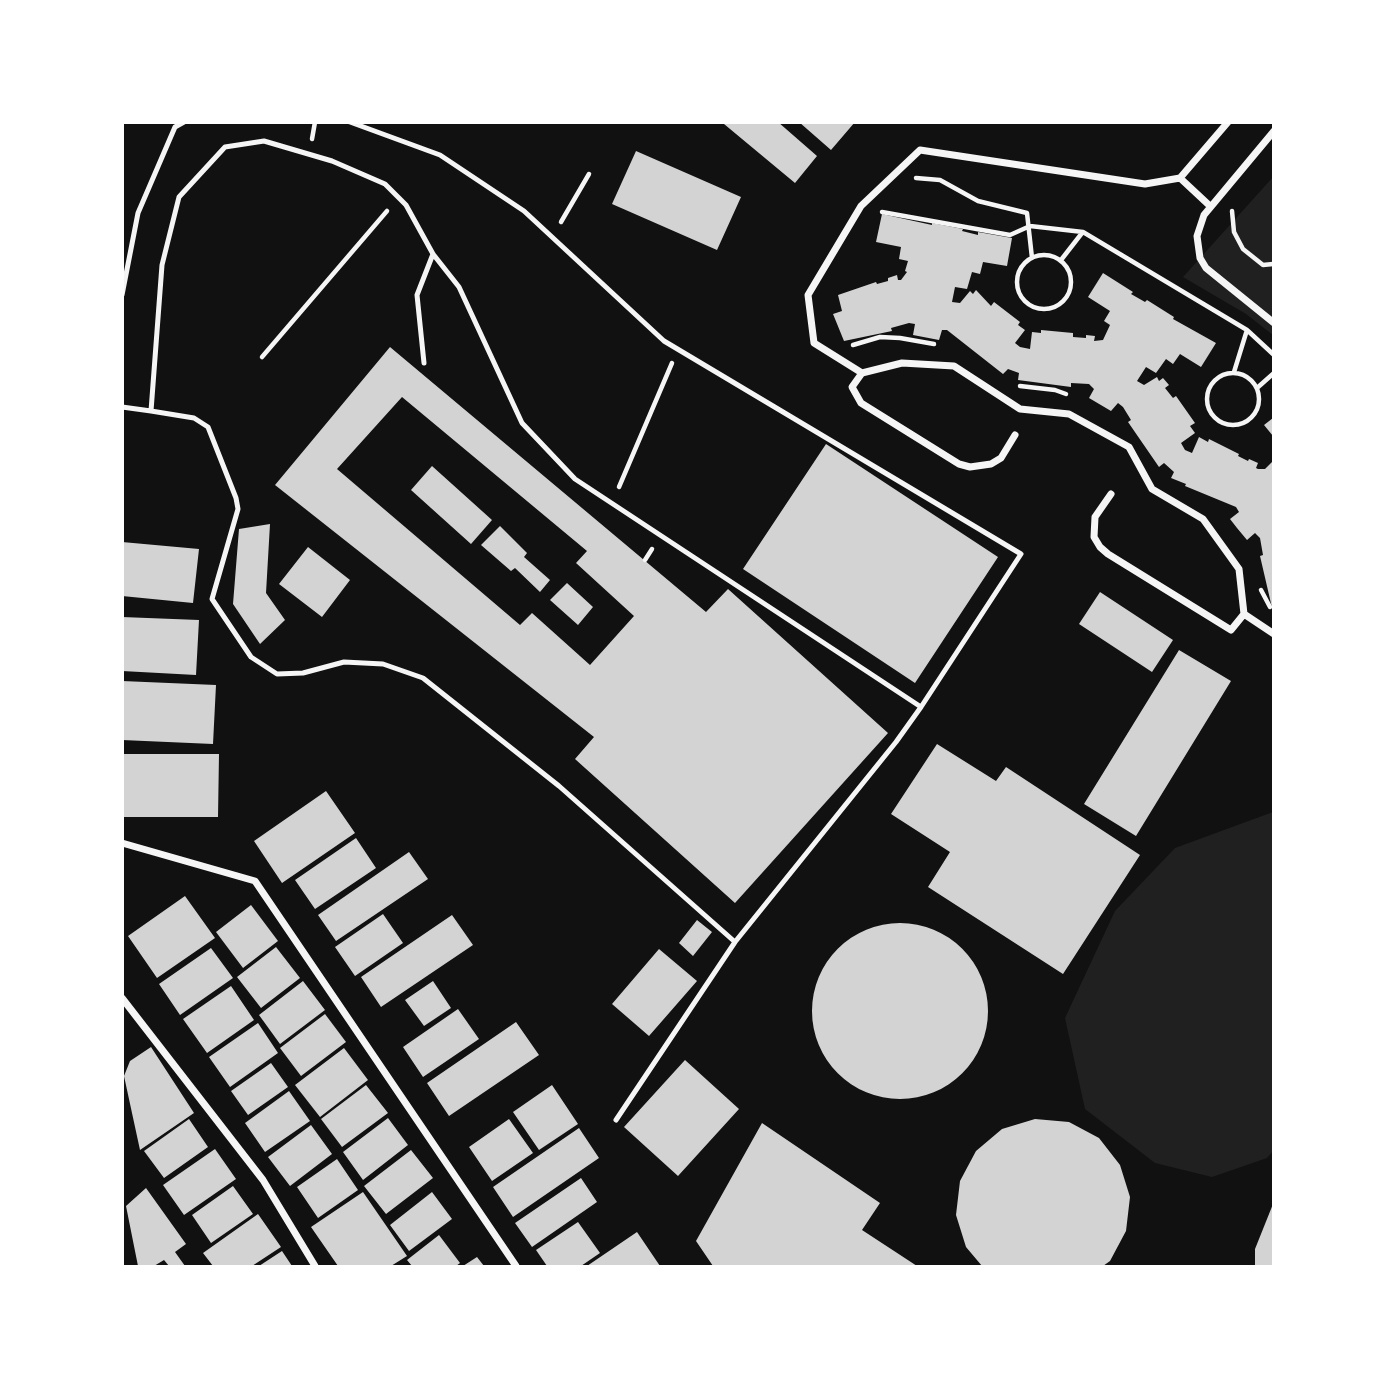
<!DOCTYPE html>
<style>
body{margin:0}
#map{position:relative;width:1396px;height:1389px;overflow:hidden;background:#111;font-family:"Zilla Slab",serif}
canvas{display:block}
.frame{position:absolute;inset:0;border:124px solid #fff;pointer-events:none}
</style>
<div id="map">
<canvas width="1396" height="1389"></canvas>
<div class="frame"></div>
</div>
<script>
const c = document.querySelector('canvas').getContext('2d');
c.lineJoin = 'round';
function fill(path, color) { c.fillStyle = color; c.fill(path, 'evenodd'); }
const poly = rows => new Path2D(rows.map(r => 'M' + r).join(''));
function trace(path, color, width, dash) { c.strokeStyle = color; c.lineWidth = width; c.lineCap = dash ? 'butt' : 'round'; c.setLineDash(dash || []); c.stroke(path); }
const green = poly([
 [1273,177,1273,335,1246,314,1183,277],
 [1273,812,1273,1151,1267,1158,1212,1177,1155,1163,1085,1109,1065,1018,1115,911,1175,848]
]);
const building = poly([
 [726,122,778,122,817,156,795,183,724,124],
 [799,122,855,122,831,150],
 [636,151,741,197,717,250,612,204],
 [882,214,932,225,932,223,963,229,962,231,978,235,978,232,1012,238,1007,266,983,262,980,274,972,272,967,289,955,287,952,302,960,303,970,291,973,294,976,290,991,306,994,302,1020,322,1018,325,1025,330,1015,343,1020,347,1030,349,1032,332,1041,333,1041,330,1073,333,1073,337,1086,338,1086,335,1095,336,1094,341,1103,340,1110,325,1104,321,1110,311,1088,297,1103,273,1133,292,1131,294,1145,302,1147,300,1174,317,1173,319,1216,343,1201,367,1180,354,1173,364,1166,359,1156,373,1146,367,1137,381,1144,385,1157,377,1159,381,1163,378,1169,385,1165,388,1173,398,1176,396,1195,423,1190,426,1195,433,1181,443,1185,450,1192,453,1199,437,1208,442,1209,439,1239,454,1238,456,1248,461,1249,459,1258,463,1256,468,1258,469,1265,469,1273,461,1273,612,1260,556,1263,555,1260,538,1255,533,1247,540,1237,528,1230,519,1239,512,1236,507,1185,486,1186,484,1171,478,1174,472,1164,463,1159,467,1128,422,1131,420,1123,407,1118,403,1111,411,1089,398,1094,389,1089,384,1071,383,1071,387,1018,380,1019,373,1008,369,1003,374,947,330,942,330,939,340,913,335,915,324,909,323,891,328,892,331,844,341,833,314,842,311,838,295,876,282,877,284,888,281,888,278,897,275,898,280,901,280,907,272,905,271,908,261,899,259,901,247,876,242],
 [390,347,706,612,728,589,888,733,735,903,575,759,594,737,275,485],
 [402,397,587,551,576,563,634,616,590,665,532,613,520,625,337,469],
 [1273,418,1273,436,1264,425],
 [826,444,998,557,915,683,743,569],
 [432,466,492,520,471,544,411,490],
 [270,524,266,593,285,620,260,644,233,604,239,529],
 [500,526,527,553,524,557,550,580,540,592,515,568,511,571,481,545],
 [122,542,199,549,193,603,122,596],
 [308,547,350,580,322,617,279,584],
 [567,583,593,607,578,625,550,600],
 [1100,592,1173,640,1152,672,1079,624],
 [122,617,199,620,196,675,122,671],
 [1179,650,1231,681,1136,836,1084,804],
 [122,681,216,685,213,744,122,740],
 [937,744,996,781,1006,767,1140,855,1063,974,928,887,950,852,891,814],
 [122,754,219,754,218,817,122,817],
 [326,791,355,833,282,883,254,841],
 [356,838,376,868,315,909,295,880],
 [409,852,428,879,336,941,318,915],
 [185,896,215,938,157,978,128,936],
 [251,905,278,941,243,968,216,932],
 [383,914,403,943,355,976,335,947],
 [452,915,473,945,381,1007,361,977],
 [697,920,712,932,693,956,679,943],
 '812 1011a88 88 0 1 1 176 0a88 88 0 1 1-176 0Z',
 [276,947,300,978,261,1008,237,977],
 [211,948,233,978,180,1015,159,984],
 [659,949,697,981,649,1036,612,1004],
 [303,981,325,1010,280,1044,259,1015],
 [433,981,451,1008,424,1026,405,1000],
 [231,986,254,1020,207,1053,183,1019],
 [458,1009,479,1039,423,1077,403,1047],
 [325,1014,346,1042,301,1076,280,1048],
 [516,1022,539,1055,449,1116,427,1083],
 [258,1023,278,1053,230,1087,209,1057],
 [151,1047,194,1113,140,1150,124,1076,130,1061],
 [344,1048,368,1080,320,1117,295,1085],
 [685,1060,739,1109,678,1176,624,1127],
 [271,1063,288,1087,248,1115,231,1091],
 [366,1085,388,1113,342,1147,321,1119],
 [552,1085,578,1124,539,1150,513,1112],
 [289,1091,310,1121,265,1152,245,1123],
 [388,1118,408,1145,363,1180,343,1152],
 [189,1119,208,1147,164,1178,144,1151],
 [509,1119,533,1153,492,1181,469,1147],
 [1035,1119,1069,1122,1099,1138,1120,1165,1130,1197,1126,1231,1110,1261,1103,1266,982,1266,966,1247,956,1215,960,1181,976,1151,1002,1129],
 [762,1123,880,1203,862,1230,917,1266,713,1266,696,1241],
 [311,1125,332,1154,290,1186,268,1157],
 [579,1128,599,1158,513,1217,493,1187],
 [215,1149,236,1179,184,1215,163,1185],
 [411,1150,433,1178,386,1214,364,1186],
 [337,1159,358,1190,318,1218,297,1187],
 [581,1178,597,1202,532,1247,515,1223],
 [233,1186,253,1214,211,1243,192,1215],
 [146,1188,186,1244,175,1252,185,1266,169,1266,164,1260,154,1266,138,1266,126,1206],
 [363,1192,407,1256,391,1266,338,1266,311,1227],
 [432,1192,452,1219,409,1251,390,1225],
 [1273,1204,1273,1266,1255,1266,1255,1249],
 [258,1214,281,1247,252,1266,213,1266,203,1253],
 [578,1222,600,1253,581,1266,547,1266,536,1250],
 [637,1232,660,1266,587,1266],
 [439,1235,460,1263,456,1266,412,1266,407,1260],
 [282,1251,292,1266,259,1266],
 [477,1257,484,1266,463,1266]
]);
const path = poly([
 [312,139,315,122],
 [916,178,940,180,978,201,1027,213,1032,258],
 [1232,211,1234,232,1243,249,1263,265,1273,264],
 [882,212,1010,235,1030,226,1083,232,1247,330,1274,355],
 [561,222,589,174],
 '1017 282a27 27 0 1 1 54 0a27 27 0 1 1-54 0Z',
 [1061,260,1082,233],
 [853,345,880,337,900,338,934,344],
 [262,357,387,211],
 [1234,372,1247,330],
 '1207 399a26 26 0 1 1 52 0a26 26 0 1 1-52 0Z',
 [1020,386,1055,390,1066,394],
 [1257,388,1274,373],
 [619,487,672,363],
 [645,560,652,549],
 [1261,590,1270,607]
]);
const service = poly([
 [122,295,138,213,175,127,184,122],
 [424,363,417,295,433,254],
 [122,407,151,411,162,265,179,197,225,147,264,141,332,161,385,184,406,205,433,254,459,287,522,423,575,479,921,707,1021,554,664,341,524,211,440,155,350,122],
 [151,411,194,418,208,427,236,498,238,509,212,599,251,657,277,674,303,673,344,662,383,664,423,678,559,786,735,942,896,742,921,707],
 [616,1120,735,942]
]);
const minor = poly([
 [1274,131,1204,215,1197,236,1200,258,1206,268,1274,323],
 [1180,178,1228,122],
 [1210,206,1180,178,1145,184,920,150,861,206,808,295,814,343,862,373,902,363,954,366,1020,409,1069,414,1129,447,1152,489,1203,519,1239,569,1244,614,1274,634],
 [862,373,852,387,861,403,959,464,970,467,991,464,1001,458,1015,435],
 [1111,494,1095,517,1094,537,1100,547,1108,554,1231,630,1244,614],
 [122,843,255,881,516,1266],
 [122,998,263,1180,315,1266]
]);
fill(green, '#202020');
fill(building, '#d3d3d3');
trace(path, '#f5f5f5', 4.5);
trace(service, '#f5f5f5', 5);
trace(minor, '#f5f5f5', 7);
</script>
